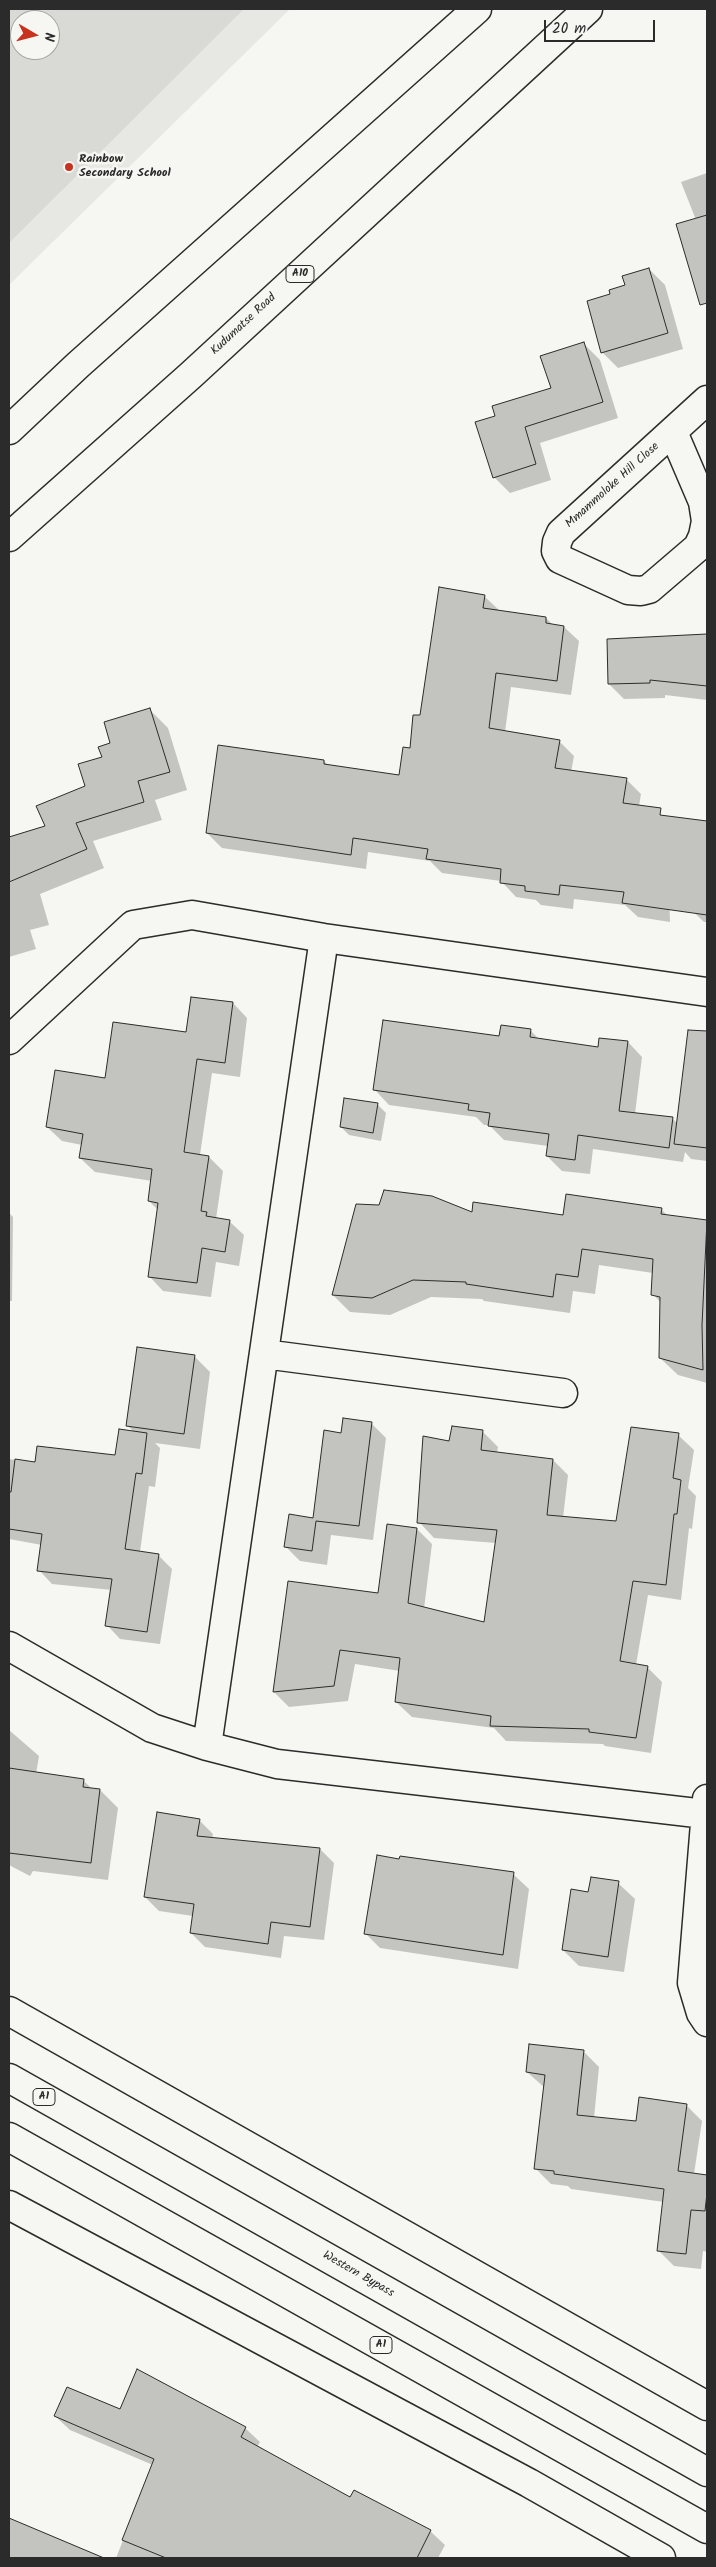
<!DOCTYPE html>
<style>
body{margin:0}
#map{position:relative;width:716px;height:2567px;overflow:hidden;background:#f6f6f2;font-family:Kalam,sans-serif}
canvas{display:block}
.frame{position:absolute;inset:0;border:10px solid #2b2b2b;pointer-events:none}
.north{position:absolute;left:10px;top:10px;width:50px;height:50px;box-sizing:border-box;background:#f6f6f2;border:1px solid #a5a5a2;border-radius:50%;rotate:98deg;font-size:14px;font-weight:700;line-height:20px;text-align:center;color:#2b2b2b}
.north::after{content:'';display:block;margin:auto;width:18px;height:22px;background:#c8321e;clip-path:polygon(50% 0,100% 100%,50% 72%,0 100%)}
.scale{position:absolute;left:544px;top:20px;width:111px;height:22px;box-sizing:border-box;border:2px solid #2b2b2b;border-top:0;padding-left:6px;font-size:15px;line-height:18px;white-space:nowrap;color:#2b2b2b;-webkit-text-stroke:4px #f6f6f2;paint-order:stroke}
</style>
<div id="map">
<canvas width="716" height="2567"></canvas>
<div class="frame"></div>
<div class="north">N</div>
<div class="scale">20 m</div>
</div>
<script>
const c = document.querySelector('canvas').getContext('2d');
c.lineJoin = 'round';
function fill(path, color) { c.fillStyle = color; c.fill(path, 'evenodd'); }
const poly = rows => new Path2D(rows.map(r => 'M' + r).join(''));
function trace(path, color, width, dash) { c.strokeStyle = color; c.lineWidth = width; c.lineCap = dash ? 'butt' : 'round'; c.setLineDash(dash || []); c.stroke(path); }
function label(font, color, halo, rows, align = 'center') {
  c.font = font + ' Kalam,sans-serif'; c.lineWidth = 5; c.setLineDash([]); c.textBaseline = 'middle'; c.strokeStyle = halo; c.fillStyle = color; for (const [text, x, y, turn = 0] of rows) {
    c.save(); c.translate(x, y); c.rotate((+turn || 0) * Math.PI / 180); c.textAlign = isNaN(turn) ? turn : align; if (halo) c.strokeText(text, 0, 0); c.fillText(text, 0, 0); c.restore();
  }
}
const built = poly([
 [9,9,290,9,9,285],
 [20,20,50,20,50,50,20,50]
]);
const green = poly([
 [9,9,244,9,9,243],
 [20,20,50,20,50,50,20,50]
]);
const shadow = poly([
 [707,173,707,292,694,279,696,220,681,182],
 [649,269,665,285,683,349,618,368,602,352,612,295],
 [584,344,600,360,618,418,540,443,551,480,510,493,494,477,497,417,552,389],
 [484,596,500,611,546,618,553,625,564,627,579,641,571,695,511,687,505,732,559,741,574,756,571,772,626,779,641,794,639,806,667,823,670,922,638,917,625,905,574,899,573,909,541,905,536,900,516,897,501,881,442,873,430,861,368,852,366,869,222,848,207,833,324,761,329,766,400,776,421,717],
 [707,636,707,700,665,695,665,698,624,699,609,684,608,640],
 [150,710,168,728,187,790,155,800,162,820,93,841,104,868,40,894,49,925,30,930,36,949,9,957,9,838,47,827,86,786,112,744],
 [693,820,707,822,707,922,704,922,681,900],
 [233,1003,247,1018,240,1077,212,1073,200,1155,209,1157,223,1171,216,1219,229,1221,244,1235,239,1266,216,1262,211,1297,163,1291,149,1276,158,1210,149,1201,152,1181,95,1172,80,1158,82,1145,62,1141,47,1127,106,1079,187,1034],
 [530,1030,540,1040,599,1048,628,1042,642,1057,635,1114,672,1118,678,1124,683,1078,707,1081,707,1161,691,1159,685,1152,683,1162,593,1149,590,1174,562,1171,547,1156,548,1146,504,1140,489,1125,484,1125,476,1117,389,1105,375,1090,500,1037],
 [378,1105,386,1113,381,1141,349,1135,341,1127],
 [661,1209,668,1216,707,1222,707,1383,678,1375,660,1358,661,1303,653,1294,653,1273,599,1265,595,1294,573,1291,570,1313,484,1301,482,1299,431,1297,390,1315,350,1312,333,1295,473,1213,564,1216],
 [9,1213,13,1217,12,1301,9,1301],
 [194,1356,210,1372,200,1449,155,1443,160,1448,155,1487,149,1486,140,1552,158,1555,172,1569,160,1644,120,1639,107,1625,112,1590,52,1584,39,1570,42,1545,9,1539,9,1459,36,1463,116,1457,135,1433,127,1425],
 [371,1423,386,1438,373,1540,331,1535,327,1565,300,1561,286,1547,314,1519,342,1434],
 [482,1431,498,1447,497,1453,553,1460,568,1475,563,1518,617,1522,678,1435,694,1450,688,1488,696,1496,692,1529,689,1528,681,1600,648,1595,636,1665,647,1667,662,1682,651,1753,605,1746,603,1744,506,1741,494,1728,412,1717,396,1702,400,1671,355,1664,348,1701,289,1707,274,1692,379,1595,417,1529,432,1544,424,1609,485,1623,496,1543,434,1538,419,1522,450,1442],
 [9,1730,39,1756,36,1774,83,1780,92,1789,100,1790,118,1808,108,1880,33,1871,30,1876,9,1865],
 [199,1820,213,1834,212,1839,320,1849,334,1863,324,1940,284,1936,281,1958,205,1947,191,1933,193,1916,159,1911,145,1897],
 [513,1874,529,1889,518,1969,380,1948,365,1933],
 [618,1883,635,1899,624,1972,579,1966,563,1950,590,1893],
 [583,2051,599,2067,594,2118,637,2122,686,2105,702,2121,694,2174,707,2176,707,2252,703,2251,701,2269,674,2266,658,2250,664,2202,571,2189,568,2186,551,2184,535,2168,545,2088,527,2072],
 [121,2411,245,2428,260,2442,257,2447,351,2499,354,2492,430,2531,445,2545,438,2558,116,2558,153,2465,70,2430,55,2416],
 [10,2520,101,2558,9,2558]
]);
const building = poly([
 [707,215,707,303,700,305,676,224,707,215],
 [649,268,668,333,601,353,587,301,610,294,609,290,625,285,622,276,649,268],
 [584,342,603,402,525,427,536,464,493,478,475,422,495,416,492,406,551,388,540,356,584,342],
 [439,587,485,595,483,608,546,617,546,623,564,626,557,681,496,673,489,728,560,740,555,768,627,778,623,803,661,808,660,815,707,821,707,915,622,903,624,892,560,885,559,895,525,891,525,886,500,883,501,869,426,859,428,849,353,838,351,855,206,833,218,745,324,760,324,764,399,775,403,747,410,748,413,715,420,715,439,587],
 [707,634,707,686,650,680,650,683,608,684,607,639,707,634],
 [150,708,170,772,138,781,144,802,76,823,87,849,9,882,9,837,45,826,36,806,85,786,78,764,102,757,98,747,110,743,104,722,150,708],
 [191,997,233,1002,225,1063,197,1059,184,1152,209,1156,201,1211,207,1212,206,1216,230,1220,225,1252,202,1248,197,1283,148,1277,158,1203,148,1201,152,1169,79,1158,83,1134,46,1127,55,1070,105,1078,113,1022,186,1032,191,997],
 [383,1020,499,1036,501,1025,531,1029,530,1037,598,1047,599,1038,628,1041,619,1111,673,1117,669,1148,578,1135,575,1160,546,1156,549,1134,488,1126,490,1113,468,1110,469,1104,373,1090,383,1020],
 [688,1030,707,1031,707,1148,674,1144,688,1030],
 [344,1098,378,1103,373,1133,340,1127,344,1098],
 [384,1190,432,1196,472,1212,473,1202,563,1215,566,1194,662,1208,661,1214,707,1220,702,1325,703,1370,659,1358,660,1297,651,1295,653,1259,582,1249,578,1277,556,1274,553,1297,466,1284,466,1282,413,1280,372,1298,332,1295,356,1204,379,1205,384,1190],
 [137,1347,195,1355,184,1434,126,1426,137,1347],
 [343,1418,372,1422,359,1526,316,1521,312,1551,284,1547,289,1514,313,1518,324,1430,341,1433,343,1418],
 [452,1426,483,1430,481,1450,553,1459,547,1515,616,1521,631,1427,679,1433,673,1478,681,1480,677,1514,674,1514,666,1585,633,1581,620,1661,648,1666,636,1738,589,1732,589,1729,490,1726,491,1716,395,1702,400,1658,340,1650,334,1686,273,1692,288,1581,378,1593,387,1524,417,1528,408,1603,484,1622,497,1530,417,1523,423,1436,449,1441,452,1426],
 [119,1429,147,1433,142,1474,136,1473,125,1549,159,1554,147,1632,105,1626,112,1579,37,1571,42,1534,9,1529,9,1492,11,1492,15,1459,35,1462,37,1446,115,1455,119,1429],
 [9,1768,84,1779,83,1787,100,1789,91,1863,9,1853,9,1768],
 [157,1812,200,1819,197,1836,320,1848,310,1927,271,1922,268,1944,190,1933,194,1904,144,1897,157,1812],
 [377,1855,399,1859,400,1856,514,1872,503,1955,364,1934,377,1855],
 [591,1877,619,1881,608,1957,562,1950,571,1889,588,1892,591,1877],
 [529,2044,584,2050,577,2115,636,2121,639,2097,687,2104,678,2171,707,2175,707,2193,705,2211,691,2210,686,2254,657,2251,664,2189,554,2174,554,2171,534,2169,545,2075,526,2072,529,2044],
 [137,2369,246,2427,241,2437,350,2497,354,2490,431,2530,417,2558,166,2558,122,2540,154,2459,54,2416,67,2387,120,2409,137,2369],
 [9,2518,104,2558,9,2558,9,2518]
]);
const street = poly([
 [673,432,703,502,706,521,703,536,698,547,649,589,641,591,628,590,560,559,556,551,557,542,561,533,707,400],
 [9,1040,133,925,192,915,324,938,707,992],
 [264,1354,563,1393],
 [9,1646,152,1728,207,1746,277,1764,705,1814],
 [207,1746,324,938],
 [707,1799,692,1983,701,2013,707,2022]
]);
const secondary = poly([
 [9,2011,707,2406],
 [9,2205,529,2483,661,2558]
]);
const primary = poly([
 [9,430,78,365,477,9],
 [9,537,191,375,588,9]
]);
const highway = poly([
 [9,2078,707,2472],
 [9,2137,707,2529]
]);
const markers = [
 [69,167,5,"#c8321e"]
];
const shields = [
 [300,274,28],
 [44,2097,22],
 [381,2345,22]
];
const shieldNames = [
 ["A10",300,274],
 ["A1",44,2097],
 ["A1",381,2345]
];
const poiNames = [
 ["Rainbow",79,160],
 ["Secondary School",79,174]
];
const streetNames = [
 ["Kudumatse Road",244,325,-43],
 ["Mmammoloke Hill Close",613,486,-42],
 ["Western Bypass",358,2275,30]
];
fill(built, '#e7e7e3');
fill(green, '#d9d9d5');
fill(shadow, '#0003');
fill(building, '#c3c3c0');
trace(building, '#2b2b2b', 1);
trace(street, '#2b2b2b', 31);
trace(secondary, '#2b2b2b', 31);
trace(primary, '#2b2b2b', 31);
trace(highway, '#2b2b2b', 31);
trace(street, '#f6f6f2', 28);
trace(secondary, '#f6f6f2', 28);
trace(primary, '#f6f6f2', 28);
trace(highway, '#f6f6f2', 28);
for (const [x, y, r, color] of markers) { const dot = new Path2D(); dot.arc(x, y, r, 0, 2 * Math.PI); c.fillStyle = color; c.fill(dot); trace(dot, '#f6f6f2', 2); }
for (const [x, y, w] of shields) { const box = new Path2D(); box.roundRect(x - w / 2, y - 8.5, w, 17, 4); c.fillStyle = '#f6f6f2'; c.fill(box); trace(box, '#2b2b2b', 1); }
label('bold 11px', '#2b2b2b', null, shieldNames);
label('bold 12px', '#2b2b2b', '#f6f6f2', poiNames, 'left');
label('12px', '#2b2b2b', '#f6f6f2', streetNames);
</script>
